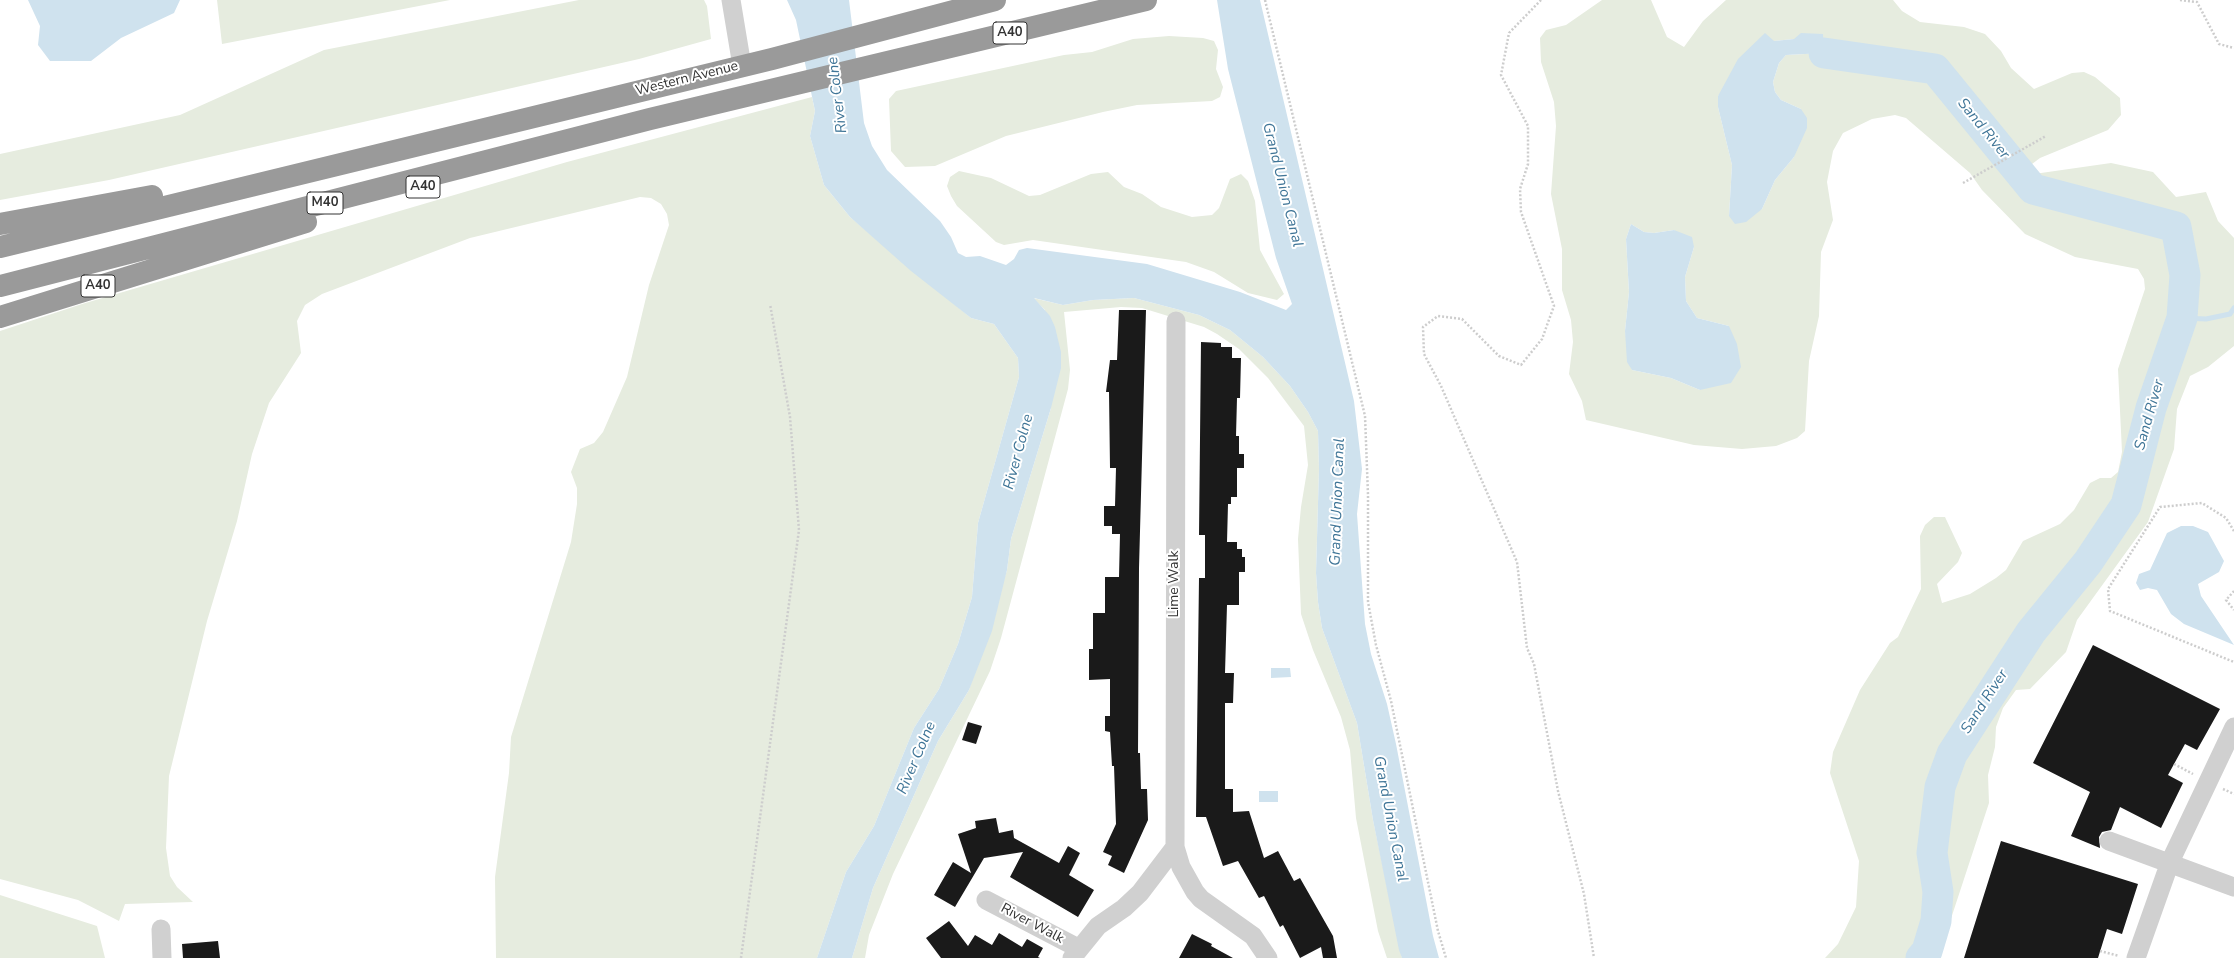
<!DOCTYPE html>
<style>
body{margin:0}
canvas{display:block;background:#fff}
</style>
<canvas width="2234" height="958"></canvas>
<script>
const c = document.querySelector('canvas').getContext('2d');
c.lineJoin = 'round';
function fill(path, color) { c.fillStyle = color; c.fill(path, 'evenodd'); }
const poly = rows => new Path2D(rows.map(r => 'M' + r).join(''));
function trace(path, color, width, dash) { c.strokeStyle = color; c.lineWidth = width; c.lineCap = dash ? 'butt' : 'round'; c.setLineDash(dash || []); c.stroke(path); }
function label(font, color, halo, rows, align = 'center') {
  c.font = font + ' "Nunito Sans",sans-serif'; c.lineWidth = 4; c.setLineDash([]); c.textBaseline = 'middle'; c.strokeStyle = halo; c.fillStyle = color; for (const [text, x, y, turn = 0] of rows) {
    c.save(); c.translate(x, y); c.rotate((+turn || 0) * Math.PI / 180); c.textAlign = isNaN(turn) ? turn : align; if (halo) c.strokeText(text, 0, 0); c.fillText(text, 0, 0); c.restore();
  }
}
const green = poly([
 [217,0,450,0,222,44],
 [579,0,704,0,707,6,711,39,639,59,109,180,0,200,0,154,180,115,324,50],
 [1602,0,1651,0,1667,37,1684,47,1703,21,1726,0,1893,0,1902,11,1920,22,1964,27,1985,34,2001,51,2011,68,2034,89,2072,73,2084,72,2095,77,2120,98,2121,115,2108,130,2040,158,2032,164,2034,174,2111,163,2153,172,2176,197,2206,192,2218,221,2234,238,2234,346,2208,367,2190,376,2177,409,2174,449,2148,522,2077,620,2066,652,2030,689,2016,690,2003,708,1996,727,1995,747,1988,775,1989,803,1938,958,1825,958,1838,944,1856,907,1859,861,1830,773,1833,752,1860,690,1890,643,1898,637,1921,589,1920,536,1925,525,1934,517,1945,517,1962,553,1958,562,1937,584,1942,603,1970,594,1996,578,2006,570,2023,541,2060,524,2074,510,2090,483,2100,478,2111,478,2118,472,2122,452,2118,369,2145,289,2144,279,2138,269,2075,257,2025,234,1982,190,1970,173,1906,118,1895,115,1872,119,1843,133,1833,151,1827,182,1833,220,1821,252,1819,316,1809,361,1805,431,1797,438,1776,446,1742,449,1694,445,1586,420,1582,401,1569,374,1573,342,1571,320,1562,290,1562,249,1551,194,1556,126,1554,102,1541,62,1540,38,1546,30,1566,25],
 [1794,39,1824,53,1786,55,1779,63,1773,82,1775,92,1781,100,1801,109,1794,157,1775,180,1762,209,1729,216,1732,165,1718,107,1718,96,1774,41],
 [1631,224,1644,232,1654,233,1674,230,1694,247,1685,277,1686,301,1697,318,1729,326,1700,390,1671,378,1632,370,1625,331,1629,292,1626,239],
 [1169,36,1203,38,1214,41,1218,50,1216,69,1223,87,1220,97,1212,101,1137,105,1103,112,1006,136,935,166,905,167,891,151,889,99,896,91,1064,55,1092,52,1133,39],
 [812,97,815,111,810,136,824,185,850,217,971,318,994,324,1018,358,1019,377,978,523,972,597,958,644,939,689,914,728,874,826,846,872,817,958,496,958,495,877,509,773,511,737,571,542,577,504,577,488,571,472,580,449,594,443,603,432,627,377,649,285,669,225,667,214,661,204,651,198,640,197,470,238,322,294,305,305,297,321,301,353,269,403,252,454,237,521,207,621,169,776,166,848,170,876,177,887,193,902,125,904,119,921,78,900,0,879,0,331,82,304,567,162],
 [959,171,991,178,1029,196,1040,195,1091,174,1108,172,1124,187,1142,194,1161,207,1192,217,1212,215,1219,208,1230,179,1241,174,1248,181,1255,201,1260,250,1284,294,1277,300,1248,293,1214,272,1186,262,1033,240,1004,245,996,242,957,206,951,196,947,186,950,177],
 [1033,298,1063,305,1093,300,1134,298,1199,315,1230,330,1263,357,1290,386,1308,412,1318,431,1319,469,1316,573,1318,602,1322,628,1357,723,1373,820,1402,958,1387,958,1378,931,1356,818,1350,750,1341,717,1313,650,1301,614,1298,539,1301,507,1308,465,1304,426,1268,378,1239,349,1217,334,1204,327,1142,308,1121,307,1064,312,1070,370,1068,389,1001,638,990,671,893,874,869,935,865,958,852,958,873,888,938,741,969,690,1007,570,1011,539,1051,408,1045,310],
 [0,895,97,926,105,958,0,958]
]);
const water = poly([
 [28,0,180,0,174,13,121,38,91,61,50,61,38,45,40,26],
 [787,0,849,0,864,123,872,146,887,170,940,221,951,237,958,253,966,257,980,256,1006,265,1014,259,1019,250,1027,248,1147,264,1240,292,1286,310,1292,304,1276,258,1228,69,1217,0,1260,0,1354,401,1362,469,1357,514,1365,624,1371,654,1387,704,1396,744,1433,936,1439,958,1402,958,1399,950,1373,820,1357,723,1322,628,1318,602,1316,573,1319,469,1318,431,1308,412,1290,386,1263,357,1230,330,1199,315,1134,298,1093,300,1063,305,1034,298,1050,316,1055,327,1061,352,1061,368,1051,408,1011,539,1007,570,992,631,969,690,938,741,873,888,852,958,817,958,846,872,874,826,914,728,939,689,958,644,972,597,978,523,1019,377,1018,358,994,324,971,318,911,271,850,217,824,185,810,136,815,111,796,20],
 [1765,33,1774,41,1794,39,1801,33,1823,34,1824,53,1786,55,1779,63,1773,82,1775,92,1781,100,1801,109,1807,118,1807,128,1794,157,1775,180,1762,209,1746,222,1735,224,1729,216,1732,165,1718,107,1718,96,1738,59],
 [1631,224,1644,232,1654,233,1674,230,1692,237,1694,247,1685,277,1686,301,1697,318,1729,326,1737,344,1741,367,1731,383,1700,390,1671,378,1632,370,1627,362,1625,331,1629,292,1626,239],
 [2181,526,2193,526,2208,532,2224,561,2219,572,2198,584,2201,596,2234,645,2184,624,2171,614,2157,590,2148,588,2140,590,2136,583,2139,574,2150,570,2167,533],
 [1271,668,1290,668,1291,677,1271,678],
 [1259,791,1278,791,1278,802,1259,802]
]);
const stream = poly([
 [2182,318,2206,319,2230,314,2234,308]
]);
const river = poly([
 [1824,53,1935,69,2033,189,2176,227,2185,275,2182,318,2151,408,2126,505,2088,562,2031,632,1952,754,1940,787,1932,853,1938,892,1936,921,1927,951,1921,958]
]);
const building = poly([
 [1119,310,1146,310,1139,568,1138,753,1140,753,1141,789,1147,789,1148,820,1124,873,1108,865,1112,856,1103,852,1116,824,1114,766,1112,766,1110,732,1105,731,1105,716,1110,716,1110,679,1089,680,1089,649,1093,649,1093,613,1105,613,1105,577,1119,577,1120,534,1112,534,1112,526,1104,526,1104,506,1115,506,1116,468,1110,468,1109,392,1106,392,1110,360,1117,360],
 [1201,342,1221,343,1221,347,1232,347,1232,358,1241,358,1240,398,1237,398,1236,436,1239,436,1239,454,1244,454,1244,468,1237,468,1237,497,1231,497,1231,504,1228,504,1227,542,1237,542,1237,549,1242,549,1242,557,1245,557,1245,572,1239,572,1239,605,1227,605,1225,673,1234,673,1233,703,1225,703,1225,789,1233,789,1233,812,1249,811,1264,858,1278,851,1294,881,1300,878,1333,936,1337,958,1323,958,1321,947,1300,958,1283,925,1280,927,1264,896,1259,898,1238,861,1223,866,1206,817,1196,817,1199,578,1205,578,1205,535,1199,535],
 [2093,645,2220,709,2197,750,2185,744,2168,775,2183,783,2161,828,2120,807,2111,830,2102,832,2099,837,2100,848,2071,836,2090,792,2033,763],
 [968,722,982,726,976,744,962,740],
 [996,818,999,833,1013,830,1014,838,1059,863,1068,846,1080,853,1069,875,1094,890,1078,917,1010,877,1023,852,984,858,955,907,934,895,953,862,971,873,958,834,976,828,975,821],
 [2001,841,2138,884,2122,934,2107,929,2098,958,1964,958],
 [949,921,968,946,975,935,992,945,999,933,1022,947,1027,939,1043,948,1038,957,1040,958,941,958,926,938],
 [1192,934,1212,944,1211,946,1233,958,1179,958],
 [218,941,220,958,183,958,182,944]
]);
const path = poly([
 [1265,0,1365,416,1368,495,1368,602,1376,645,1391,701,1438,931,1446,958],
 [1541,0,1509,33,1501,75,1528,126,1528,164,1520,189,1521,212,1554,306,1542,339,1521,365,1499,356,1462,319,1438,316,1423,327,1424,354,1441,386,1517,562,1527,648,1534,664,1558,791,1584,894,1594,958],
 [2180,0,2197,2,2219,44,2234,48],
 [1963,183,2046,136],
 [2234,531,2226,518,2202,503,2160,507,2108,589,2110,611,2234,662],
 [2234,591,2226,600,2234,610],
 [2174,764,2193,774],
 [2223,789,2234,794],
 [2100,951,2119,956],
 [741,958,799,530,790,417,770,304]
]);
const minor = poly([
 [731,0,742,66],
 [1176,321,1175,847,1181,867,1195,892,1201,899,1253,936,1268,958],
 [2109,841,2234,887],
 [986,900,1078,948],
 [161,929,162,958],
 [1072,958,1098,926,1124,908,1140,893,1175,847],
 [2136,958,2170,862,2234,727]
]);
const highway = poly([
 [0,224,152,196],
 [0,247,772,59,995,0],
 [0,286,650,119,1146,0],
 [0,317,306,222]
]);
const shields = [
 [1010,33,34],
 [423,187,34],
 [325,203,36],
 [98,286,34]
];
const shieldNames = [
 ["A40",1010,33],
 ["A40",423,187],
 ["M40",325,203],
 ["A40",98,286]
];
const streetNames = [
 ["Western Avenue",687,79,-14],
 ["Lime Walk",1175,584,-90],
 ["River Walk",1032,924,28]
];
const waterNames = [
 ["River Colne",838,95,-97],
 ["Sand River",1983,129,51],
 ["Grand Union Canal",1282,185,76],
 ["Sand River",2150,415,-74],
 ["River Colne",1019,452,-75],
 ["Grand Union Canal",1338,502,-88],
 ["Sand River",1985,702,-57],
 ["River Colne",917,758,-67],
 ["Grand Union Canal",1390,819,79]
];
fill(green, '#e6ecdf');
fill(water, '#cfe2ee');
trace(stream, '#cfe2ee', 5);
trace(river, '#cfe2ee', 31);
fill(building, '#1a1a1a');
trace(path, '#cdcdcd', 2.5, [2, 2]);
trace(minor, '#d0d0d0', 19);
trace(highway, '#9a9a9a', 22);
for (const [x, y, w] of shields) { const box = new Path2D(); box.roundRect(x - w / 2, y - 11, w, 22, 3); c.fillStyle = '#fff'; c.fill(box); trace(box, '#333', 1); }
label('bold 13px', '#333', null, shieldNames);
label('14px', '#333', '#fff', streetNames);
label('italic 15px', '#3f7597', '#fff', waterNames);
</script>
